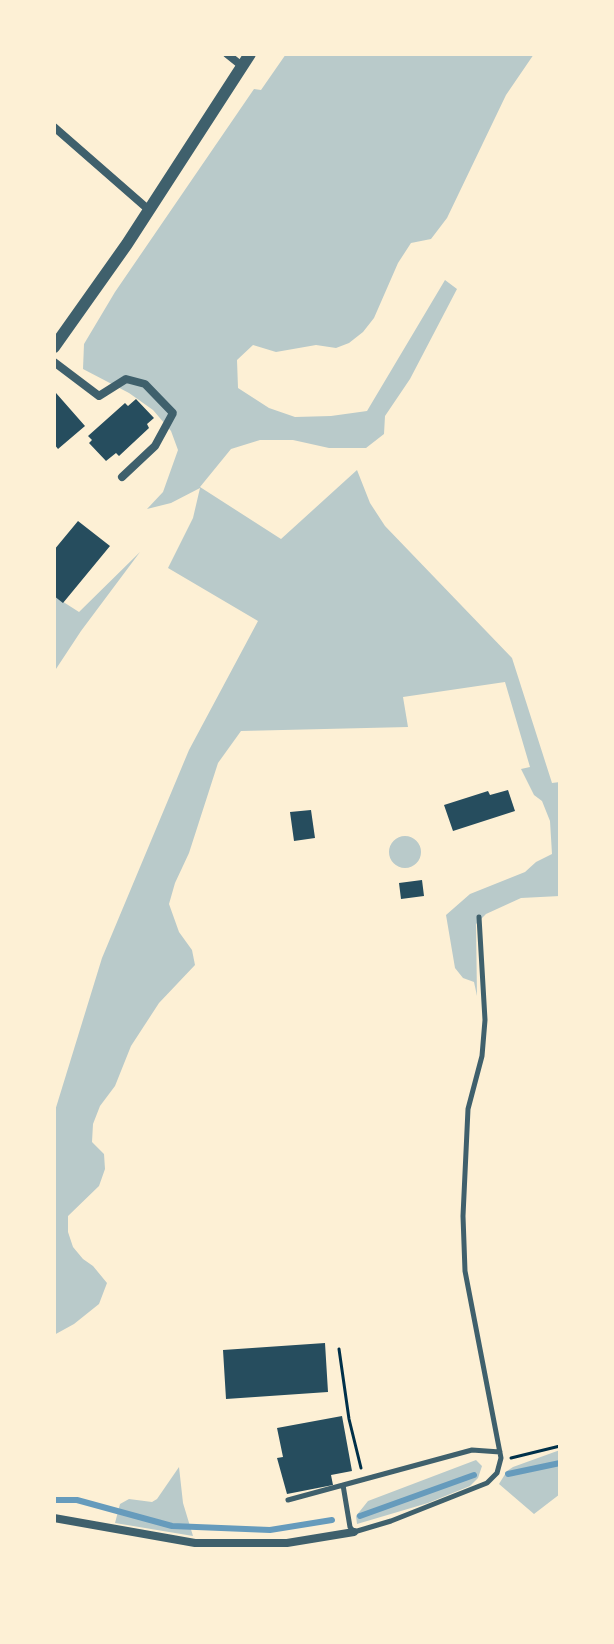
<!DOCTYPE html>
<style>
body{margin:0}
#map{position:relative;width:614px;height:1644px;overflow:hidden;background:#fdf0d5;font-family:Inter,sans-serif}
canvas{display:block}
.frame{position:absolute;inset:0;border:56px solid #fdf0d5;pointer-events:none}
</style>
<div id="map">
<canvas width="614" height="1644"></canvas>
<div class="frame"></div>
</div>
<script>
const c = document.querySelector('canvas').getContext('2d');
c.lineJoin = 'round';
function fill(path, color) { c.fillStyle = color; c.fill(path, 'evenodd'); }
const poly = rows => new Path2D(rows.map(r => 'M' + r).join(''));
function trace(path, color, width, dash) { c.strokeStyle = color; c.lineWidth = width; c.lineCap = dash ? 'butt' : 'round'; c.setLineDash(dash || []); c.stroke(path); }
const green = poly([
 [286,54,534,54,506,95,447,218,431,239,411,243,398,263,374,318,363,332,349,343,336,348,316,345,276,352,253,345,237,360,238,388,269,408,295,417,331,416,367,411,445,280,457,289,410,379,385,416,384,434,366,448,329,448,293,440,260,440,231,449,200,487,281,539,357,470,370,503,385,526,512,658,552,783,560,782,560,896,521,898,486,914,476,924,477,996,474,982,463,978,455,968,446,915,470,894,525,872,536,862,552,854,550,821,542,801,534,795,521,769,530,767,505,682,403,697,408,727,241,731,218,763,189,853,175,883,169,904,179,932,192,950,195,965,159,1003,131,1046,115,1086,100,1106,93,1124,92,1142,104,1154,105,1169,99,1186,68,1216,68,1232,73,1247,83,1259,93,1266,107,1283,99,1304,74,1324,54,1335,54,1114,102,958,189,750,258,621,168,568,193,518,200,488,171,503,147,509,163,492,178,450,171,431,153,410,129,393,83,369,84,344,115,292,254,89,261,90],
 [140,552,81,631,54,672,54,596,79,612],
 '389 852a16 16 0 1 1 32 0a16 16 0 1 1-32 0Z',
 [560,1450,560,1494,534,1514,499,1484,507,1471,513,1467],
 [476,1460,482,1466,478,1478,470,1486,428,1503,357,1524,356,1516,368,1501],
 [179,1467,183,1503,193,1536,115,1523,120,1504,129,1499,152,1502,157,1499]
]);
const stream = poly([
 [508,1474,560,1463],
 [54,1500,77,1500,172,1526,270,1530,332,1520],
 [360,1516,474,1475]
]);
const building = poly([
 [56,393,85,426,58,449,54,444,54,395],
 [136,399,154,418,147,424,149,428,119,456,116,453,106,461,89,443,92,440,88,436,125,403,128,406],
 [78,521,110,546,63,603,54,596,54,550],
 [508,790,515,811,453,831,444,805,488,791,490,795],
 [311,810,315,838,294,841,290,812],
 [422,880,424,896,401,899,399,883],
 [325,1343,328,1392,226,1399,223,1350],
 [342,1416,352,1471,331,1475,333,1485,287,1494,277,1458,283,1457,277,1428]
]);
const path = poly([
 [339,1349,349,1419,361,1468],
 [511,1458,560,1446]
]);
const service = poly([
 [343,1485,350,1527,354,1532,391,1521,487,1483,497,1473,501,1458,465,1271,463,1216,468,1109,482,1056,485,1020,479,917],
 [288,1500,472,1450,500,1452]
]);
const minor = poly([
 [227,54,242,66],
 [54,127,149,210],
 [54,362,99,396,126,379,145,384,173,413,155,446,122,477],
 [54,1518,195,1543,287,1543,354,1532]
]);
const tertiary = poly([
 [54,347,127,244,250,54]
]);
fill(green, '#b9caca');
trace(stream, '#669bbc', 6);
fill(building, '#264d5e');
trace(path, '#003049', 3);
trace(service, '#3f606c', 5);
trace(minor, '#3f606c', 8);
trace(tertiary, '#3f606c', 12);
</script>
